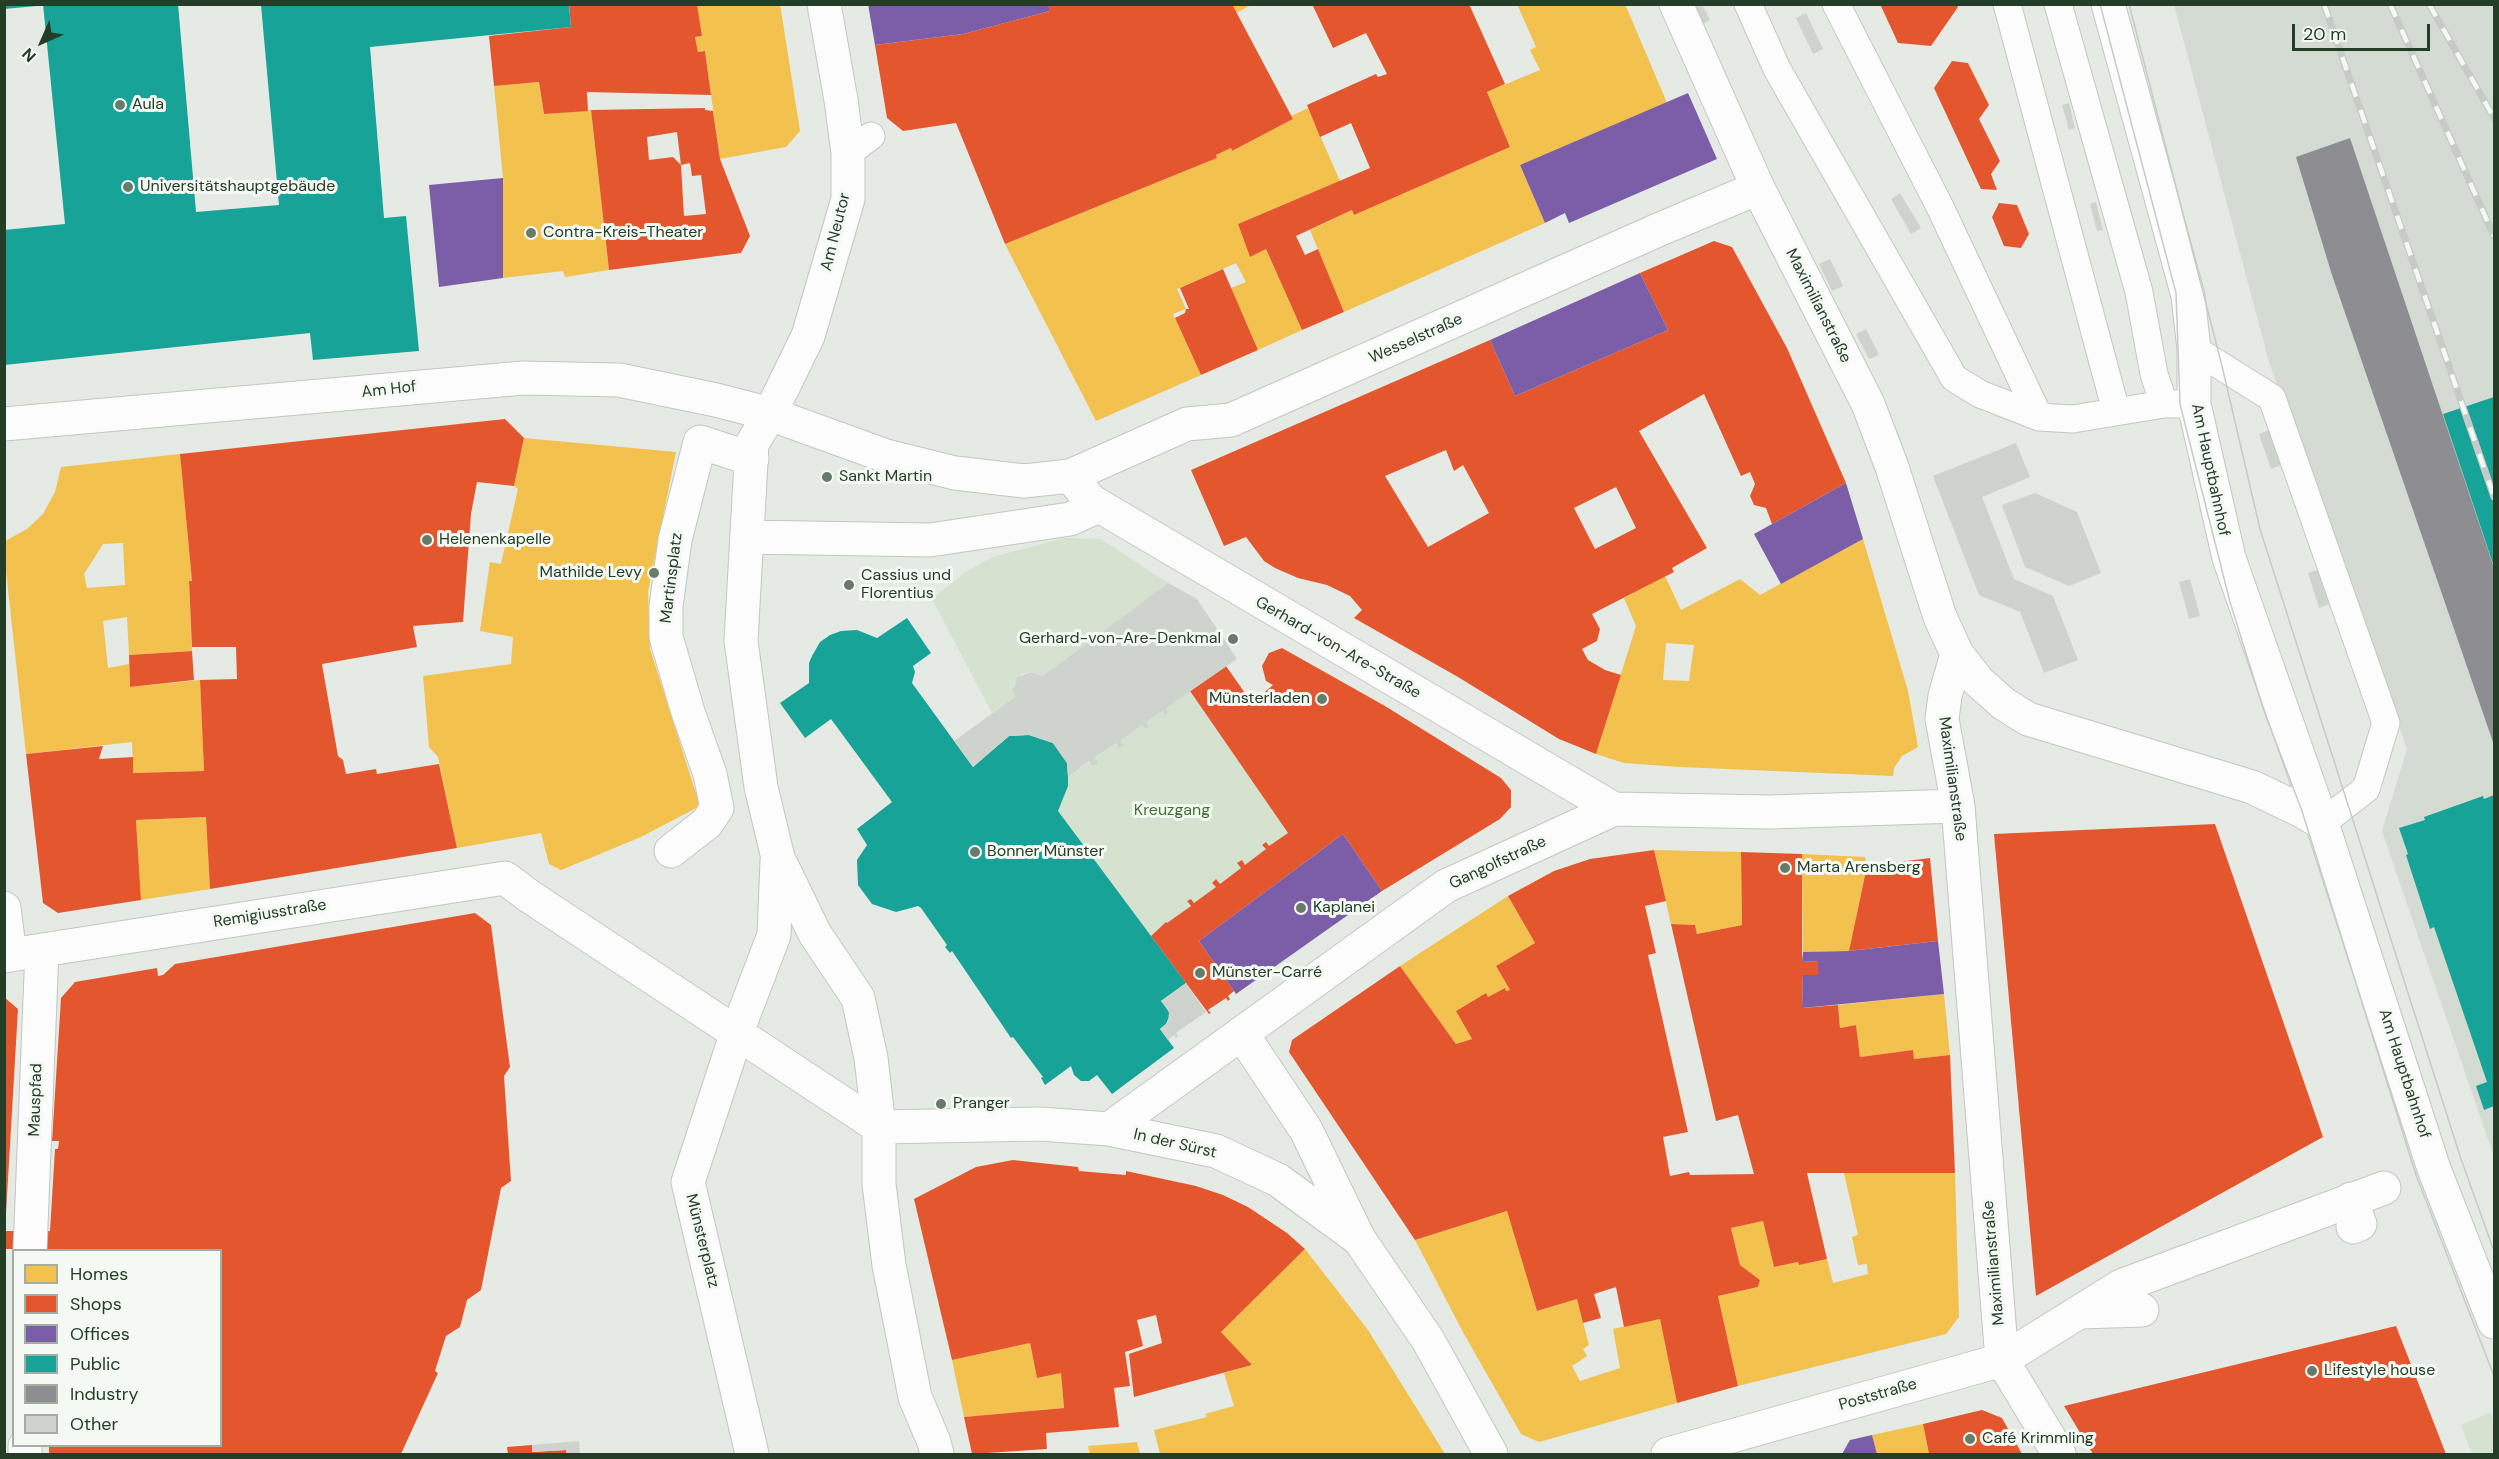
<!DOCTYPE html>
<meta charset="utf-8">
<style>
body{margin:0}
#map{position:relative;width:2499px;height:1459px;overflow:hidden;background:#e5eae5;font-family:"DM Sans",sans-serif}
canvas{display:block}
.frame{position:absolute;inset:0;border:6px solid #243d26;pointer-events:none}
.legend{position:absolute;left:12px;top:1249px;width:210px;height:198px;box-sizing:border-box;background:#f4f9f3;border:2px solid #a1aea1;margin:0;padding:8px 10px;list-style:none;font-size:18px;color:#243d26}
.legend li{display:flex;align-items:center;gap:12px;height:30px}
.legend b{width:30px;border:2px solid #a1aea1}
.north{position:absolute;left:12px;top:12px;width:60px;height:60px;-webkit-text-stroke:4px #f4f9f3;paint-order:stroke;rotate:225deg;font-size:16px;font-weight:700;line-height:24px;text-align:center;color:#243d26}
.north::after{content:'';display:block;margin:auto;width:21px;height:27px;background:#243d26;clip-path:polygon(50% 0,100% 100%,50% 72%,0 100%)}
.scale{position:absolute;left:2292px;top:24px;width:138px;height:27px;box-sizing:border-box;border:3px solid #243d26;border-top:0;padding-left:8px;font-size:18px;line-height:21px;white-space:nowrap;color:#243d26;-webkit-text-stroke:4px #f4f9f3;paint-order:stroke}
</style>
<div id="map">
<canvas width="2499" height="1459"></canvas>
<div class="frame"></div>
<ul class="legend">
<li><b style="height:16px;background:#f2c14e"></b>Homes</li>
<li><b style="height:16px;background:#e4572e"></b>Shops</li>
<li><b style="height:16px;background:#7b5ea7"></b>Offices</li>
<li><b style="height:16px;background:#17a398"></b>Public</li>
<li><b style="height:16px;background:#8d8d92"></b>Industry</li>
<li><b style="height:16px;background:#ced3ce"></b>Other</li>
</ul>
<div class="north">N</div>
<div class="scale">20 m</div>
</div>
<script>
const c = document.querySelector('canvas').getContext('2d');
c.lineJoin = 'round';
function fill(path, color) { c.fillStyle = color; c.fill(path, 'evenodd'); }
const poly = rows => new Path2D(rows.map(r => 'M' + r).join(''));
function trace(path, color, width, dash) { c.strokeStyle = color; c.lineWidth = width; c.lineCap = dash ? 'butt' : 'round'; c.setLineDash(dash || []); c.stroke(path); }
function label(font, color, halo, rows, align = 'center') {
  c.font = font + ' "DM Sans",sans-serif'; c.lineWidth = 6; c.setLineDash([]); c.textBaseline = 'middle'; c.strokeStyle = halo; c.fillStyle = color; for (const [text, x, y, turn = 0] of rows) {
    c.save(); c.translate(x, y); c.rotate((+turn || 0) * Math.PI / 180); c.textAlign = isNaN(turn) ? turn : align; if (halo) c.strokeText(text, 0, 0); c.fillText(text, 0, 0); c.restore();
  }
}
const built = poly([
 [2174,5,2494,5,2494,1157,2382,831,2407,749,2269,362]
]);
const green = poly([
 [1065,538,1101,539,1168,583,1043,676,1031,672,1021,674,1013,685,1015,697,992,713,932,599,963,574,992,557],
 [1190,691,1288,833,1269,846,1262,845,1266,849,1245,865,1242,861,1238,863,1241,868,1220,884,1216,879,1212,883,1216,887,1194,903,1191,899,1187,901,1191,906,1167,923,1166,922,1151,936,1058,811,1068,777,1116,743,1119,748,1123,745,1120,741,1142,725,1146,729,1149,727,1146,722,1162,711,1168,713,1166,708],
 [2491,1412,2494,1422,2494,1454,2472,1454,2461,1425]
]);
const homes = poly([
 [697,4,780,4,800,131,786,147,720,159,705,51,698,52,695,37,702,36],
 [1232,4,1253,4,1236,13],
 [1517,4,1625,4,1667,103,1520,165,1545,223,1344,312,1310,230,1352,210,1354,215,1510,147,1487,92,1540,70,1530,50,1536,47],
 [539,82,544,114,591,110,609,270,565,277,563,271,503,278,503,178,494,86],
 [1308,108,1340,181,1238,224,1250,257,1266,249,1302,330,1258,350,1231,288,1246,282,1236,263,1180,288,1177,289,1186,309,1173,314,1201,375,1096,421,1005,244,1217,158,1216,155,1231,148,1232,151,1293,119,1291,116],
 [524,438,676,452,648,592,650,649,700,806,641,837,561,870,549,864,541,833,457,848,438,757,429,747,423,676,511,664,513,637,480,631,490,562,501,564,518,489,514,486],
 [180,454,192,581,189,581,192,651,129,655,127,617,103,621,108,668,129,664,130,687,200,680,204,771,133,773,132,742,26,754,5,562,5,541,27,529,43,514,55,492,61,467],
 [123,543,125,585,87,588,84,574,103,544],
 [1863,539,1908,691,1918,747,1902,756,1894,768,1893,776,1680,767,1624,763,1596,754,1636,626,1624,598,1665,576,1681,610,1740,579,1760,595],
 [1666,643,1694,645,1689,681,1663,680],
 [206,817,210,889,141,900,136,820],
 [1654,850,1741,852,1742,925,1697,934,1695,925,1671,924],
 [1802,854,1865,857,1867,866,1849,951,1803,952],
 [1508,896,1535,943,1496,966,1510,990,1506,991,1505,988,1488,997,1486,993,1456,1011,1472,1039,1456,1044,1400,966],
 [1944,994,1950,1055,1914,1059,1913,1050,1860,1057,1856,1025,1840,1028,1838,1005],
 [1844,1173,1955,1173,1959,1317,1946,1334,1738,1386,1718,1296,1758,1287,1760,1280,1740,1265,1731,1228,1763,1221,1774,1267,1798,1262,1799,1265,1827,1259,1833,1283,1868,1274,1867,1264,1858,1265,1852,1237,1858,1235],
 [1507,1211,1537,1311,1577,1299,1589,1345,1583,1349,1587,1356,1572,1366,1580,1381,1620,1368,1613,1329,1660,1319,1677,1403,1539,1442,1521,1434,1464,1334,1415,1240],
 [1305,1249,1368,1330,1445,1454,1160,1454,1154,1430,1207,1417,1205,1414,1234,1406,1224,1373,1252,1365,1221,1332],
 [1030,1343,1037,1378,1061,1373,1064,1408,964,1417,952,1360],
 [1923,1424,1929,1454,1877,1454,1872,1435],
 [1137,1442,1140,1454,1090,1454,1088,1446]
]);
const shops = poly([
 [569,4,697,4,702,36,695,37,698,52,705,51,711,95,587,92,588,111,544,114,539,82,494,86,489,36,571,27],
 [1051,4,1232,4,1293,119,1232,151,1231,148,1216,155,1217,158,1005,244,956,123,903,131,887,118,875,45,963,34,1050,11,1048,6],
 [1312,4,1469,4,1505,84,1487,92,1510,147,1354,215,1352,210,1296,236,1305,255,1318,249,1344,312,1302,330,1266,249,1250,257,1238,224,1370,168,1351,123,1320,137,1307,105,1376,74,1378,77,1387,74,1366,33,1333,48],
 [1880,4,1957,4,1958,7,1931,46,1898,43],
 [1952,61,1968,63,1989,105,1979,119,2000,161,1991,174,1997,190,1981,189,1934,88],
 [705,108,705,110,713,111,720,159,750,236,741,253,609,270,591,110],
 [677,132,681,165,690,163,692,176,701,175,706,214,684,216,681,165,673,157,649,160,647,137],
 [1999,203,2017,205,2029,234,2021,248,2004,246,1992,217],
 [1714,241,1732,247,1787,348,1846,483,1772,524,1766,508,1754,505,1750,496,1755,484,1750,472,1741,476,1704,394,1639,431,1707,548,1672,568,1674,572,1592,614,1600,629,1597,641,1582,649,1588,660,1605,670,1621,675,1596,754,1559,739,1458,677,1354,618,1362,610,1350,596,1327,585,1298,578,1275,568,1264,561,1246,537,1224,546,1191,470,1490,340,1515,396,1668,330,1640,273],
 [1446,450,1454,471,1463,465,1489,513,1428,547,1385,476],
 [1616,487,1636,528,1595,549,1574,508],
 [1223,269,1258,350,1201,375,1175,318,1185,313,1186,309,1189,309,1180,288],
 [505,419,524,438,514,486,477,482,471,514,463,622,413,626,417,647,322,664,338,756,343,760,346,774,376,769,377,774,439,764,457,848,210,889,206,817,136,820,141,900,58,913,43,903,26,754,103,746,99,759,133,757,133,773,204,771,200,680,237,679,236,647,192,647,189,581,192,581,180,454],
 [1282,648,1385,706,1501,778,1511,790,1511,807,1500,819,1382,891,1343,834,1199,941,1234,991,1228,996,1230,999,1228,1001,1226,998,1208,1010,1211,1013,1209,1014,1151,936,1166,922,1167,923,1191,906,1187,901,1191,899,1194,903,1216,887,1212,883,1216,879,1220,884,1241,868,1237,863,1242,860,1245,865,1266,849,1262,845,1266,842,1269,846,1288,833,1190,691,1226,666,1252,703,1273,685,1266,681,1262,666,1269,653],
 [192,651,194,680,130,687,129,655],
 [2215,824,2323,1137,2036,1296,1994,834],
 [1654,850,1666,901,1645,906,1656,953,1648,955,1688,1132,1663,1137,1670,1176,1689,1172,1690,1175,1754,1174,1738,1115,1716,1121,1671,924,1695,925,1697,934,1742,925,1741,852,1802,854,1802,962,1818,961,1818,975,1803,975,1802,1008,1838,1005,1840,1028,1856,1025,1860,1057,1913,1050,1914,1059,1950,1055,1955,1173,1807,1173,1827,1259,1799,1265,1798,1262,1774,1267,1763,1221,1731,1228,1740,1265,1760,1280,1758,1287,1718,1296,1738,1386,1677,1403,1660,1319,1624,1327,1616,1287,1594,1294,1601,1318,1583,1323,1577,1299,1537,1311,1507,1211,1415,1240,1289,1052,1292,1040,1400,966,1456,1044,1472,1039,1456,1011,1486,993,1488,997,1505,988,1506,991,1510,990,1496,966,1535,943,1508,896,1554,871,1590,859],
 [1930,858,1938,941,1849,951,1867,866],
 [475,913,491,925,510,1067,504,1076,511,1181,501,1188,481,1290,467,1300,460,1327,446,1336,435,1371,438,1373,401,1454,49,1454,49,1446,220,1446,220,1250,4,1249,4,1231,50,1231,55,1149,58,1149,59,1141,52,1141,61,998,75,982,157,968,158,976,163,975,175,964],
 [4,997,18,1009,6,1214,4,1214],
 [1013,1160,1078,1167,1079,1171,1126,1175,1126,1171,1196,1186,1223,1195,1248,1207,1287,1233,1305,1249,1221,1332,1252,1365,1134,1397,1129,1354,1162,1343,1156,1315,1137,1320,1143,1346,1125,1352,1130,1386,1114,1388,1119,1427,1046,1433,1047,1449,972,1454,964,1417,1064,1408,1061,1373,1037,1378,1030,1343,952,1360,914,1199,976,1167],
 [2396,1326,2446,1454,2093,1454,2064,1406],
 [1982,1410,2002,1418,2022,1454,1929,1454,1923,1424],
 [532,1445,532,1452,566,1450,567,1454,508,1454,507,1447]
]);
const offices = poly([
 [868,4,1048,4,1050,11,963,34,875,45],
 [1688,93,1717,159,1569,223,1565,213,1545,223,1520,165],
 [503,178,503,278,439,287,429,185],
 [1640,273,1668,330,1515,396,1490,340],
 [1846,483,1863,539,1781,584,1754,534],
 [1343,834,1382,891,1236,994,1199,941],
 [1938,941,1944,994,1802,1008,1803,975,1818,975,1818,961,1802,962,1803,952,1849,951],
 [1872,1435,1877,1454,1842,1454,1850,1440]
]);
const public = poly([
 [4,4,37,4,37,6,4,9],
 [43,4,178,4,196,212,279,205,261,5,569,5,571,27,370,47,384,218,406,216,419,351,313,360,310,333,4,365,4,230,65,224],
 [2494,397,2494,567,2443,414],
 [907,618,931,653,913,666,915,672,912,683,973,767,1009,736,1029,735,1053,743,1067,763,1068,777,1068,786,1058,811,1186,983,1161,1001,1166,1006,1170,1015,1166,1024,1160,1029,1174,1048,1112,1094,1097,1075,1089,1081,1081,1081,1074,1075,1071,1066,1045,1085,1041,1078,1043,1077,1013,1037,1011,1038,952,951,950,953,945,947,947,945,921,908,918,906,896,912,872,904,858,885,857,860,867,845,857,829,892,802,831,719,805,738,780,703,809,683,809,663,812,656,820,642,830,635,841,631,857,630,877,638],
 [2494,795,2494,1106,2484,1110,2476,1086,2487,1082,2434,927,2430,929,2406,855,2408,854,2399,828,2425,820,2424,817,2483,796,2484,799]
]);
const industry = poly([
 [2350,138,2494,568,2494,745,2332,275,2296,157]
]);
const building = poly([
 [1691,4,1702,4,1710,20,1701,25],
 [1806,13,1823,49,1813,54,1796,18],
 [2069,103,2075,128,2069,130,2062,105],
 [1900,193,1921,228,1911,234,1891,199],
 [2096,202,2103,230,2097,231,2090,204],
 [1830,259,1843,286,1832,291,1819,264],
 [1866,329,1879,355,1869,359,1856,334],
 [2269,430,2281,465,2271,469,2259,434],
 [2016,443,2030,477,1982,497,2014,579,2053,596,2078,660,2044,673,2020,612,1979,595,1933,476],
 [2035,493,2077,512,2101,573,2069,586,2025,567,2002,505],
 [2318,570,2329,604,2319,608,2308,573],
 [2190,579,2200,616,2189,619,2179,582],
 [1168,583,1197,599,1237,659,1166,708,1168,713,1165,715,1162,711,1146,722,1149,727,1146,729,1142,725,1120,741,1123,745,1119,748,1116,743,1094,758,1098,763,1093,766,1089,761,1068,777,1067,763,1053,743,1029,735,1009,736,973,767,954,741,1015,697,1013,689,1018,677,1031,672,1043,676],
 [1186,983,1206,1012,1176,1033,1178,1036,1176,1038,1174,1035,1168,1040,1160,1029,1168,1022,1169,1012,1161,1001],
 [579,1441,580,1454,567,1454,566,1450,532,1452,532,1445]
]);
const lane = poly([
 [1748,4,1777,69,1954,378,1980,394,2039,417,2073,419,2164,404,2194,404],
 [1836,4,1940,207,2039,417],
 [2007,4,2116,411],
 [2058,4,2139,292,2154,374,2164,404],
 [848,153,871,136],
 [2194,349,2272,398,2386,723,2366,789,2322,823]
]);
const street = poly([
 [824,4,841,100,848,153,848,199,808,336,770,414,752,444,741,641,761,787,778,858,815,934,858,998,871,1058,879,1127,879,1184,889,1265,915,1397,934,1442,937,1454],
 [1676,4,1758,188,1868,404,1892,467,1940,617,1957,654,1978,681,2004,704,2028,719,2252,787,2302,811,2322,823],
 [2108,4,2188,296,2194,349,2194,404,2229,558,2322,823],
 [4,424,523,378,619,380,716,400,770,414,886,456,955,473,1024,481,1070,476,1187,424,1231,420,1658,230,1758,188],
 [1070,476,1091,501,1614,809],
 [747,537,930,540,1070,519,1099,506],
 [1957,654,1945,696,1942,719,1958,806,2002,1360,2059,1454],
 [671,851,707,823,717,808,710,774,688,712,666,637,666,606,675,540,700,442,752,459],
 [4,908,10,955],
 [4,956,505,878,529,896,879,1127,1040,1124,1109,1129,1216,1151,1278,1180,1359,1239],
 [1242,1034,1306,1130,1359,1239,1428,1340,1491,1454],
 [1109,1129,1446,886,1614,809,1769,812,1958,806],
 [2351,1199,2360,1224,2353,1227],
 [30,1250,42,950],
 [2081,1312,2142,1310],
 [25,1446,25,1454],
 [752,1454,688,1182,737,1032,774,935,777,861],
 [1668,1454,2002,1360,2121,1286,2384,1188]
]);
const secondary = poly([
 [2322,823,2434,1169,2494,1322]
]);
const tram = poly([
 [2100,4,2176,293,2180,404,2230,602,2264,711,2302,811,2416,1175,2494,1376],
 [2129,4,2222,366,2260,529,2461,1159,2494,1251]
]);
const rail = poly([
 [2324,4,2494,497],
 [2390,4,2494,236],
 [2429,4,2494,118]
]);
const markers = [
 [120,105,6,"#687a69"],
 [128,187,6,"#687a69"],
 [531,233,6,"#687a69"],
 [827,477,6,"#687a69"],
 [427,540,6,"#687a69"],
 [654,573,6,"#687a69"],
 [849,585,6,"#687a69"],
 [1233,639,6,"#687a69"],
 [1322,699,6,"#687a69"],
 [975,852,6,"#687a69"],
 [1785,868,6,"#687a69"],
 [1301,908,6,"#687a69"],
 [1200,973,6,"#687a69"],
 [941,1104,6,"#687a69"],
 [2312,1371,6,"#687a69"],
 [1970,1439,6,"#687a69"]
];
const poiNames = [
 ["Aula",132,105],
 ["Universitätshauptgebäude",140,187],
 ["Contra-Kreis-Theater",543,233],
 ["Sankt Martin",839,477],
 ["Helenenkapelle",439,540],
 ["Mathilde Levy",642,573,"right"],
 ["Cassius und",861,576],
 ["Florentius",861,594],
 ["Gerhard-von-Are-Denkmal",1221,639,"right"],
 ["Münsterladen",1310,699,"right"],
 ["Bonner Münster",987,852],
 ["Marta Arensberg",1797,868],
 ["Kaplanei",1313,908],
 ["Münster-Carré",1212,973],
 ["Pranger",953,1104],
 ["Lifestyle house",2324,1371],
 ["Café Krimmling",1982,1439]
];
const streetNames = [
 ["Am Neutor",836,232,-76],
 ["Maximilianstraße",1818,306,63],
 ["Wesselstraße",1416,339,-24],
 ["Am Hof",389,390,-6],
 ["Am Hauptbahnhof",2210,470,78],
 ["Martinsplatz",672,578,-83],
 ["Gerhard-von-Are-Straße",1338,648,30],
 ["Maximilianstraße",1952,779,82],
 ["Gangolfstraße",1498,863,-25],
 ["Remigiusstraße",270,914,-9],
 ["Am Hauptbahnhof",2404,1074,72],
 ["Mauspfad",36,1100,-88],
 ["In der Sürst",1175,1144,13],
 ["Münsterplatz",702,1241,76],
 ["Maximilianstraße",1994,1263,-95],
 ["Poststraße",1878,1395,-16]
];
const parkNames = [
 ["Kreuzgang",1172,811]
];
fill(built, '#d4dbd3');
fill(green, '#d5e2cf');
fill(homes, '#f2c14e');
fill(shops, '#e4572e');
fill(offices, '#7b5ea7');
fill(public, '#17a398');
fill(industry, '#8d8d92');
fill(building, '#ced3ce');
trace(lane, '#c2c7c2', 29);
trace(street, '#c2c7c2', 35);
trace(secondary, '#c1c7c1', 35);
trace(lane, '#fbfcfb', 27);
trace(street, '#fbfcfb', 33);
trace(secondary, '#fbfcfb', 33);
trace(tram, '#c7cbc8', 1.5);
trace(rail, '#c7cbc8', 7);
trace(rail, '#f4f9f3', 4.5, [14]);
for (const [x, y, r, color] of markers) { const dot = new Path2D(); dot.arc(x, y, r, 0, 2 * Math.PI); c.fillStyle = color; c.fill(dot); trace(dot, '#f4f9f3', 2); }
label('16px', '#243d26', '#f4f9f3', poiNames, 'left');
label('16px', '#243d26', '#f4f9f3', streetNames);
label('16px', '#3f7230', '#f4f9f3', parkNames);
</script>
